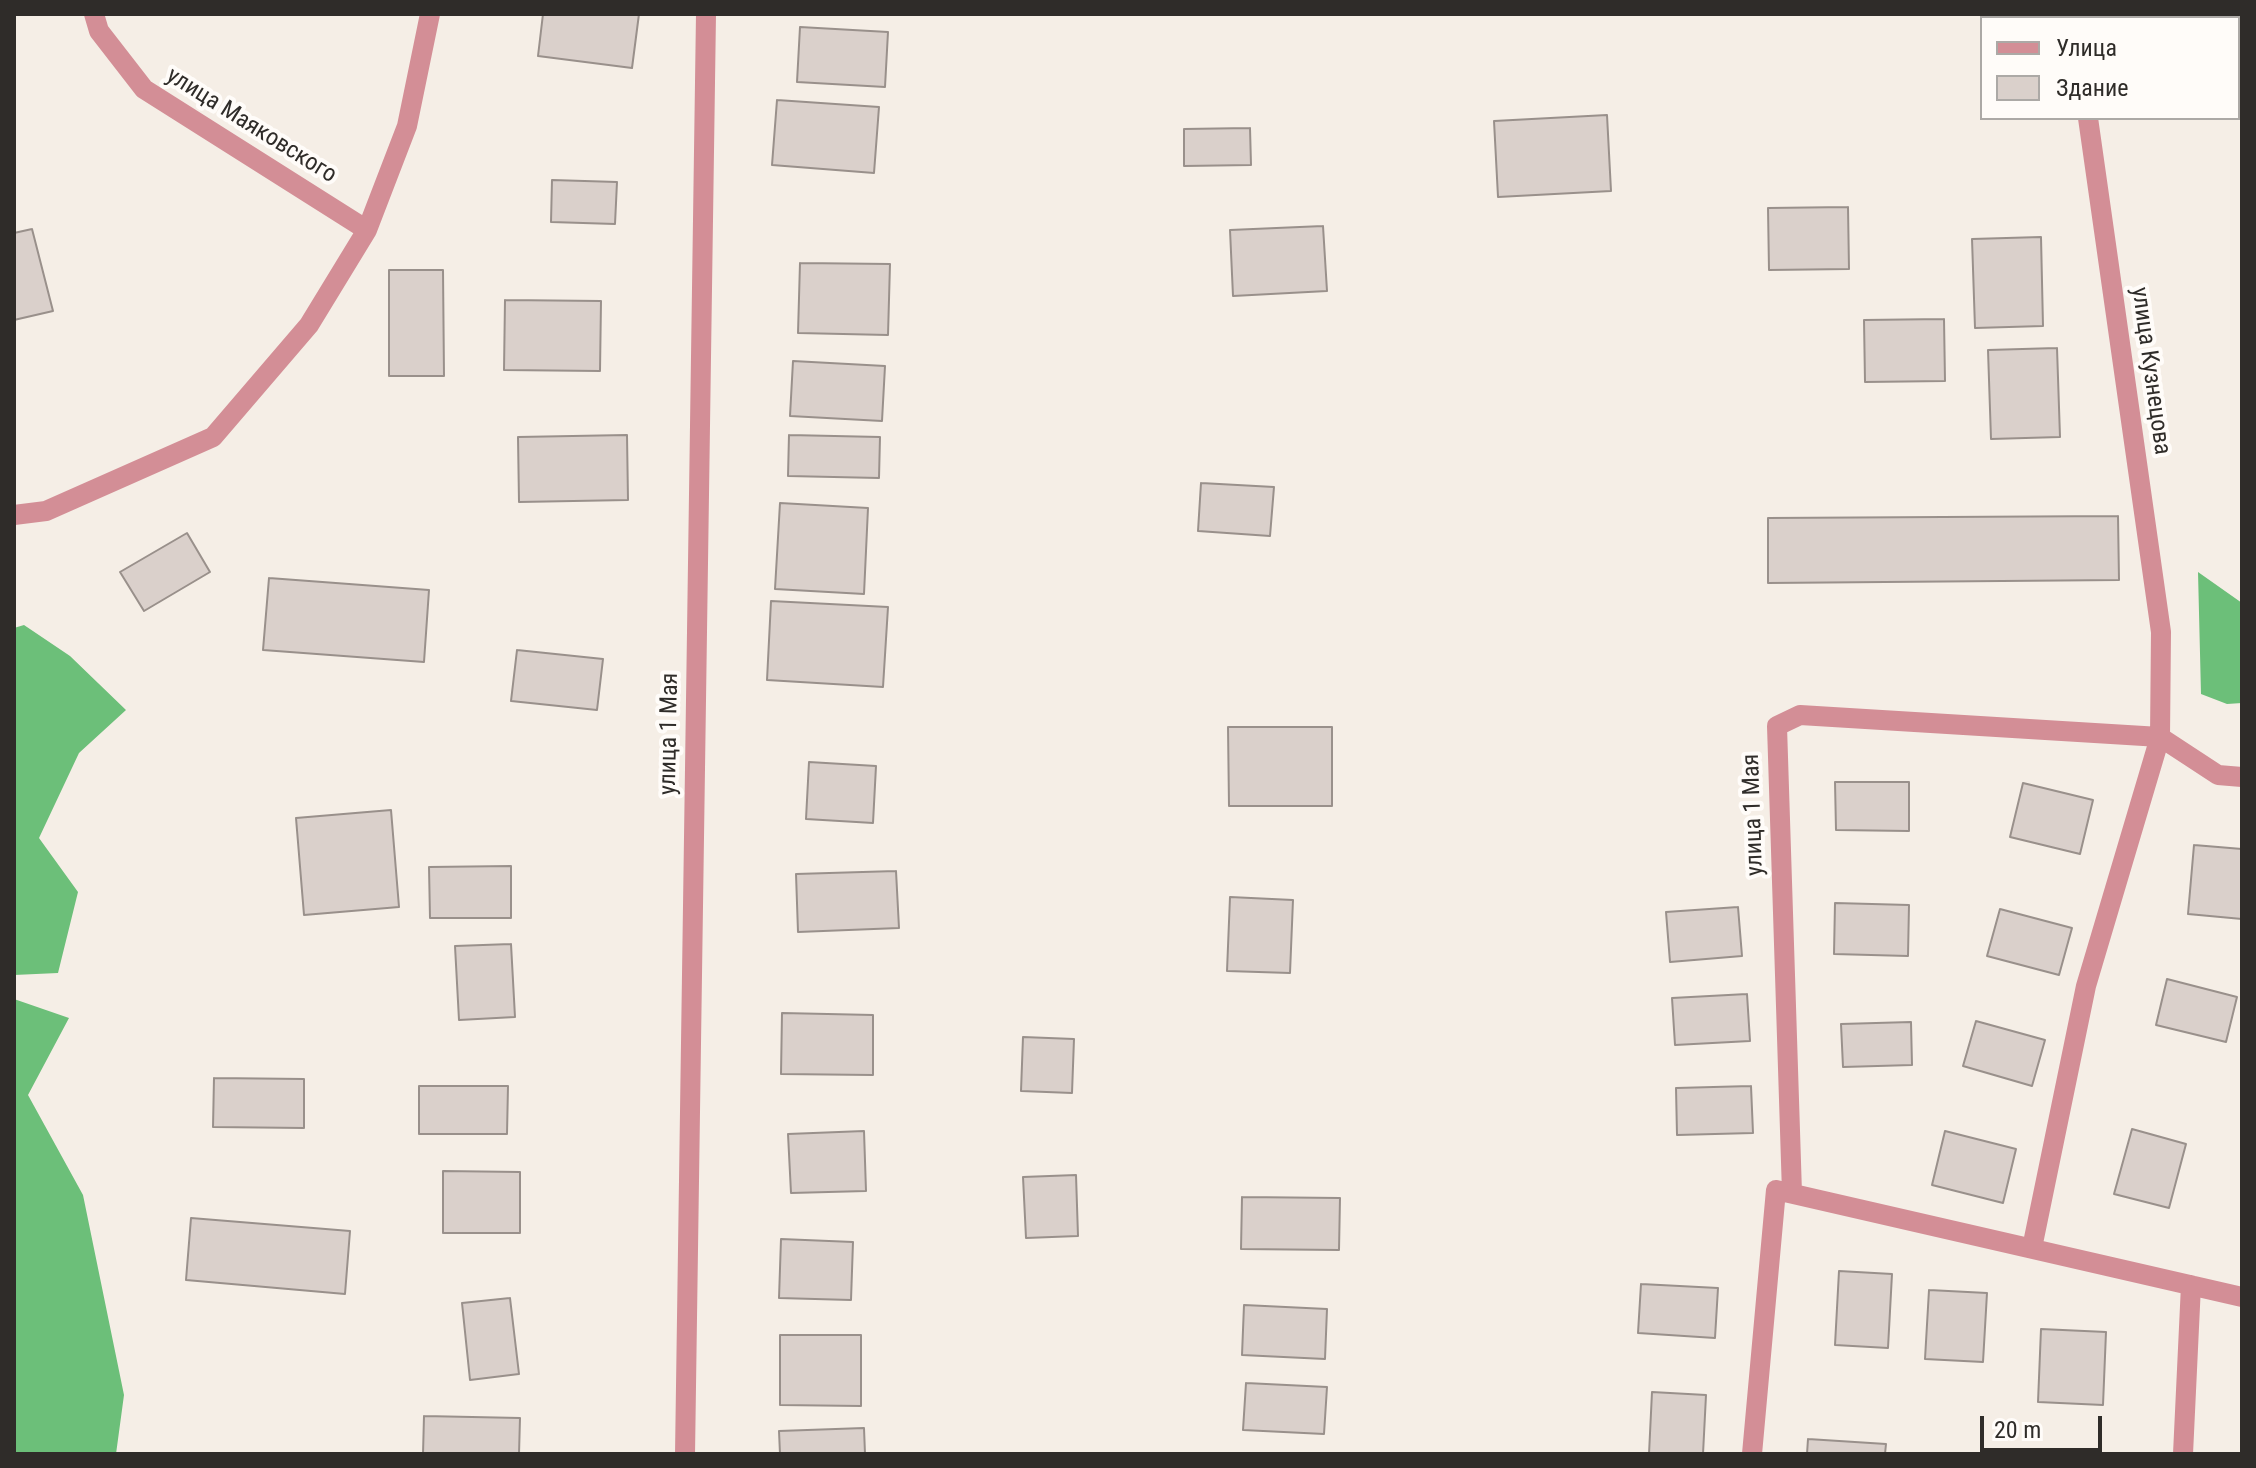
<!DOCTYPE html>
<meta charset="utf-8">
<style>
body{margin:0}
#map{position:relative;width:2256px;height:1468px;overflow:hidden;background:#f5eee6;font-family:"Roboto Condensed",sans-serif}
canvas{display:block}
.frame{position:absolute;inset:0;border:16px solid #2f2c29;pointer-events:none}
.legend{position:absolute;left:1980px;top:16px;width:260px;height:104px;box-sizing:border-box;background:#fffcf9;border:2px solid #aca9a6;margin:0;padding:10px 14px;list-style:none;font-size:24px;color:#2f2c29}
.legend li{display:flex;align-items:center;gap:16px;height:40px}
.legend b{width:40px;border:2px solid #aca9a6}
.scale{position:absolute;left:1980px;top:1416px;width:122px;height:36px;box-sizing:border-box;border:4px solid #2f2c29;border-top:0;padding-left:10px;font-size:24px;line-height:28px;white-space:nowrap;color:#2f2c29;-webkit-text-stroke:6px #fffcf9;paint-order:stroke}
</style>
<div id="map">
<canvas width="2256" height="1468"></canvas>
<div class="frame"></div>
<ul class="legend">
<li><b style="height:10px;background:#d38e96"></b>Улица</li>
<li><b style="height:22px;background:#dad0cb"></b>Здание</li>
</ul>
<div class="scale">20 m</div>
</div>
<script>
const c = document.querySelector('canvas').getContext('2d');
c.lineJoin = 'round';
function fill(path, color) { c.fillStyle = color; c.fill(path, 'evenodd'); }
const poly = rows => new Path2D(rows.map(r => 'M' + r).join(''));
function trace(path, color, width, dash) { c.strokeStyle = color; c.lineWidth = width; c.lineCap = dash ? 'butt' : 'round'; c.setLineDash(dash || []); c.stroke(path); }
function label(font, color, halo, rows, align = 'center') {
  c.font = font + ' "Roboto Condensed",sans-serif'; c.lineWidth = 8; c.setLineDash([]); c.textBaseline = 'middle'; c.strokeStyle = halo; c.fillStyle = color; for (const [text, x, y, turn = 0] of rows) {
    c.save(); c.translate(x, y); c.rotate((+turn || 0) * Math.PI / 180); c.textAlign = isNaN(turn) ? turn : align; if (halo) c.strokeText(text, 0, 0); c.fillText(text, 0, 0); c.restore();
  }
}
const forest = poly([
 [2198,572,2242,603,2242,703,2227,704,2201,694],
 [24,625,70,656,126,710,79,753,39,838,78,892,58,973,14,975,14,628],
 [14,999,69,1018,28,1095,83,1195,124,1395,116,1454,14,1454]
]);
const building = poly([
 [543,14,639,14,632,68,538,56,543,14],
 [800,27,888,32,885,87,797,82,800,27],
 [777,100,879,107,874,173,772,165,777,100],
 [1607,115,1611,191,1498,197,1494,121,1607,115],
 [1250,128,1251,165,1184,166,1184,129,1250,128],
 [552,180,617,182,615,224,551,222,552,180],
 [1848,207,1849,269,1769,270,1768,208,1848,207],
 [1323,226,1327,291,1233,296,1230,230,1323,226],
 [32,229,53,311,14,320,14,233,32,229],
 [2041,237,2043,326,1975,328,1972,239,2041,237],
 [800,263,890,264,888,335,798,333,800,263],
 [389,270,443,270,444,376,389,376,389,270],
 [505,300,601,301,600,371,504,370,505,300],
 [1944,319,1945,381,1865,382,1864,320,1944,319],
 [2057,348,2060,437,1991,439,1988,350,2057,348],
 [793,361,885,366,882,421,790,416,793,361],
 [627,435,628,500,519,502,518,437,627,435],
 [789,435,880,437,879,478,788,476,789,435],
 [1201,483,1274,487,1270,536,1198,531,1201,483],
 [780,503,868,508,864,594,775,589,780,503],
 [2118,516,2119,580,1768,583,1768,518,2118,516],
 [187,533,210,572,144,611,120,572,187,533],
 [269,578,429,590,424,662,263,650,269,578],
 [771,601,888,607,883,687,767,680,771,601],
 [517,650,603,659,597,710,511,701,517,650],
 [1228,727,1332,727,1332,806,1229,806,1228,727],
 [809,762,876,766,873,823,806,819,809,762],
 [1835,782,1909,782,1909,831,1836,830,1835,782],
 [2023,783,2093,800,2080,854,2010,837,2023,783],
 [391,810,399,907,304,915,296,818,391,810],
 [2194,845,2242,849,2242,919,2188,914,2194,845],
 [511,866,511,918,430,918,429,867,511,866],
 [896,871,899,928,798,932,796,874,896,871],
 [1230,897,1293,900,1290,973,1227,971,1230,897],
 [1835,903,1909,905,1908,956,1834,954,1835,903],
 [1738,907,1742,956,1670,962,1666,912,1738,907],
 [2000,909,2072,928,2059,975,1987,956,2000,909],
 [511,944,515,1017,459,1020,455,946,511,944],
 [2167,979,2237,997,2226,1042,2156,1025,2167,979],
 [1747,994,1750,1041,1675,1045,1672,998,1747,994],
 [782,1013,873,1015,873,1075,781,1074,782,1013],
 [1976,1021,2045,1040,2032,1086,1963,1066,1976,1021],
 [1911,1022,1912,1065,1843,1067,1841,1024,1911,1022],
 [1023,1037,1074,1039,1072,1093,1021,1091,1023,1037],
 [214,1078,304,1079,304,1128,213,1127,214,1078],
 [419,1086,508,1086,507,1134,419,1134,419,1086],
 [1751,1086,1753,1133,1677,1135,1676,1088,1751,1086],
 [2132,1129,2186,1144,2169,1208,2114,1194,2132,1129],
 [864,1131,866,1191,791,1193,788,1134,864,1131],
 [1945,1131,2016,1149,2003,1203,1932,1185,1945,1131],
 [443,1171,520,1172,520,1233,443,1233,443,1171],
 [1076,1175,1078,1236,1026,1238,1023,1177,1076,1175],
 [1242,1197,1340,1198,1339,1250,1241,1249,1242,1197],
 [191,1218,350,1231,345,1294,186,1280,191,1218],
 [781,1239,853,1242,851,1300,779,1298,781,1239],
 [1839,1271,1892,1274,1888,1348,1835,1345,1839,1271],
 [1641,1284,1718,1288,1715,1338,1638,1333,1641,1284],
 [1929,1290,1987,1293,1983,1362,1925,1359,1929,1290],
 [510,1298,519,1374,470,1380,462,1303,510,1298],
 [1244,1305,1327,1309,1325,1359,1242,1355,1244,1305],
 [2041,1329,2106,1332,2103,1405,2038,1402,2041,1329],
 [780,1335,861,1335,861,1406,780,1405,780,1335],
 [1246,1383,1327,1387,1324,1434,1243,1430,1246,1383],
 [1652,1392,1706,1395,1703,1454,1649,1454,1652,1392],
 [424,1416,520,1418,519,1454,423,1454,424,1416],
 [864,1428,865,1454,780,1454,779,1431,864,1428],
 [1808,1439,1886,1444,1885,1454,1807,1454,1808,1439]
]);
const minor = poly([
 [94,14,99,31,144,89,367,230],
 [2072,14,2072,18],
 [14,515,46,511,213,437,309,325,367,230,407,126,430,14],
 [1792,1193,1777,726,1800,715,2160,737,2218,775,2242,777],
 [2032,1248,2086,986,2160,737,2161,632,2088,118],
 [685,1454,706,14],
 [1752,1454,1776,1190,2242,1297],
 [2183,1454,2191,1285]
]);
const streetNames = [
 ["улица Маяковского",251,126,32],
 ["улица Кузнецова",2150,371,82],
 ["улица 1 Мая",670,734,-89],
 ["улица 1 Мая",1754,815,-92]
];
fill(forest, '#6cbf79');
fill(building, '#dad0cb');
trace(building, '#99908b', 2);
trace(minor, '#d38e96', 20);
label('24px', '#2f2c29', '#fffcf9', streetNames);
</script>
